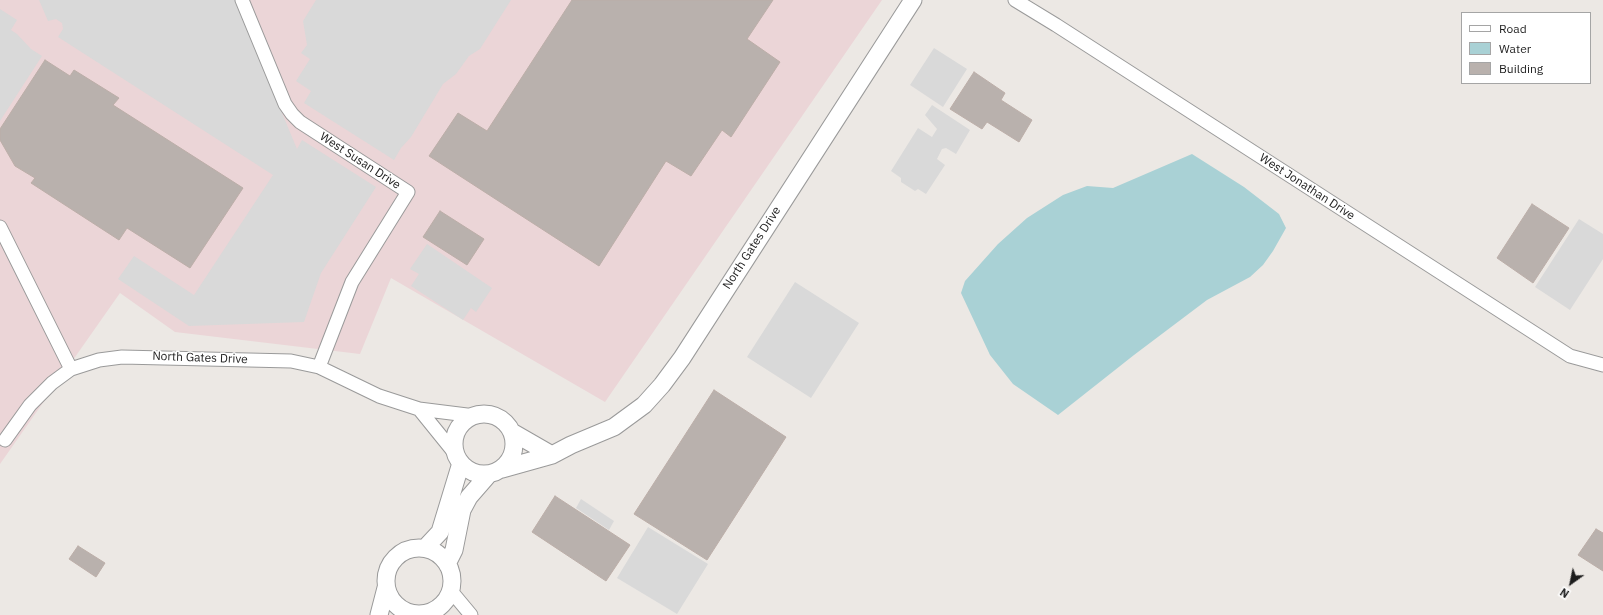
<!DOCTYPE html>
<style>
body{margin:0}
#map{position:relative;width:1603px;height:615px;overflow:hidden;background:#ece8e4;font-family:"IBM Plex Sans",sans-serif}
canvas{display:block}
.legend{position:absolute;left:1461px;top:12px;width:130px;height:72px;box-sizing:border-box;background:#fff;border:1px solid #a5a5a5;margin:0;padding:5px 7px;list-style:none;font-size:12px;color:#1d1d1d}
.legend li{display:flex;align-items:center;gap:8px;height:20px}
.legend b{width:20px;border:1px solid #a5a5a5}
.north{position:absolute;left:1551px;top:563px;width:40px;height:40px;-webkit-text-stroke:3px #fff;paint-order:stroke;rotate:213deg;font-size:11px;font-weight:700;line-height:16px;text-align:center;color:#1d1d1d}
.north::after{content:'';display:block;margin:auto;width:14px;height:18px;background:#1d1d1d;clip-path:polygon(50% 0,100% 100%,50% 72%,0 100%)}
</style>
<div id="map">
<canvas width="1603" height="615"></canvas>
<ul class="legend">
<li><b style="height:5px;background:#fff"></b>Road</li>
<li><b style="height:11px;background:#a9d1d5"></b>Water</li>
<li><b style="height:11px;background:#b9b1ad"></b>Building</li>
</ul>
<div class="north">N</div>
</div>
<script>
const c = document.querySelector('canvas').getContext('2d');
c.lineJoin = 'round';
function fill(path, color) { c.fillStyle = color; c.fill(path, 'evenodd'); }
const poly = rows => new Path2D(rows.map(r => 'M' + r).join(''));
function trace(path, color, width, dash) { c.strokeStyle = color; c.lineWidth = width; c.lineCap = dash ? 'butt' : 'round'; c.setLineDash(dash || []); c.stroke(path); }
function label(font, color, halo, rows, align = 'center') {
  c.font = font + ' "IBM Plex Sans",sans-serif'; c.lineWidth = 3; c.setLineDash([]); c.textBaseline = 'middle'; c.strokeStyle = halo; c.fillStyle = color; for (const [text, x, y, turn = 0] of rows) {
    c.save(); c.translate(x, y); c.rotate((+turn || 0) * Math.PI / 180); c.textAlign = isNaN(turn) ? turn : align; if (halo) c.strokeText(text, 0, 0); c.fillText(text, 0, 0); c.restore();
  }
}
const commercial = poly([
 [0,0,882,0,605,402,391,278,360,354,175,332,120,293,0,464]
]);
const parking = poly([
 [39,0,235,0,297,149,302,140,376,187,321,273,304,322,189,326,118,279,134,256,194,295,273,175,58,37,63,29,62,23,56,19,48,21],
 [316,0,511,0,480,49,469,56,456,74,443,84,411,137,401,148,394,160,304,103,311,91,296,81,310,59,301,53,307,45,303,21],
 [0,9,17,20,11,30,17,34,31,49,42,56,0,121],
 [934,48,967,69,943,107,910,85],
 [932,105,970,130,956,154,946,148,942,149,937,159,945,165,926,194,918,189,915,191,901,182,901,178,891,171,918,128,932,137,937,129,925,115],
 [1579,219,1603,234,1603,259,1570,310,1535,287],
 [427,244,492,288,476,312,471,308,463,320,411,286,419,274,410,269],
 [795,282,859,323,811,398,747,357],
 [581,499,614,521,609,530,576,508],
 [648,527,708,564,677,614,617,578]
]);
const water = poly([
 [1192,154,1244,187,1279,214,1286,228,1273,251,1263,265,1250,277,1207,300,1134,355,1058,415,1013,384,990,355,961,293,965,281,998,244,1027,218,1063,195,1087,186,1113,188]
]);
const building = poly([
 [572,0,773,0,747,39,780,62,731,137,722,130,691,176,666,161,599,266,429,156,458,113,487,131,572,0],
 [45,60,70,76,74,70,119,98,113,105,243,188,190,268,127,228,119,240,31,183,35,178,15,166,0,140,0,129,45,60],
 [974,72,1005,93,1001,100,1032,120,1019,142,987,122,982,129,950,109,974,72],
 [1532,204,1569,228,1533,283,1497,258,1532,204],
 [440,211,484,239,467,265,423,237,440,211],
 [714,390,786,437,707,560,634,514,714,390],
 [555,496,630,545,606,581,532,532,555,496],
 [1596,529,1603,533,1603,571,1578,555,1596,529],
 [78,546,105,563,96,577,69,559,78,546]
]);
const minor = poly([
 [242,0,285,104,292,114,300,122,408,192,352,282,319,367],
 [1015,0,1056,25,1570,356,1603,365],
 [0,227,71,369],
 [419,409,457,456],
 [5,440,30,405,52,383,71,369,99,360,122,357,291,361,319,367,379,396,419,409,475,416],
 [451,591,471,615],
 [417,615,419,615]
]);
const tertiary = poly([
 '454 444a30 30 0 1 1 60 0a30 30 0 1 1-60 0Z',
 [512,432,552,455],
 [502,469,552,455,571,445,614,427,644,405,662,385,682,358,913,0],
 '386 581a33 33 0 1 1 66 0a33 33 0 1 1-66 0Z',
 [425,548,440,532,461,463],
 [447,564,454,550,462,510,469,497,489,474],
 [379,615,386,588]
]);
const streetNames = [
 ["West Susan Drive",360,161,33],
 ["West Jonathan Drive",1307,187,33],
 ["North Gates Drive",752,248,-57],
 ["North Gates Drive",200,358,2]
];
fill(commercial, '#ebd5d7');
fill(parking, '#d9d9d9');
fill(water, '#a9d1d5');
fill(building, '#b9b1ad');
trace(building, '#bcaea8', 1);
trace(minor, '#9a9a9a', 15);
trace(tertiary, '#9a9a9a', 19);
trace(minor, '#fff', 13);
trace(tertiary, '#fff', 17);
label('12px', '#1d1d1d', '#fff', streetNames);
</script>
